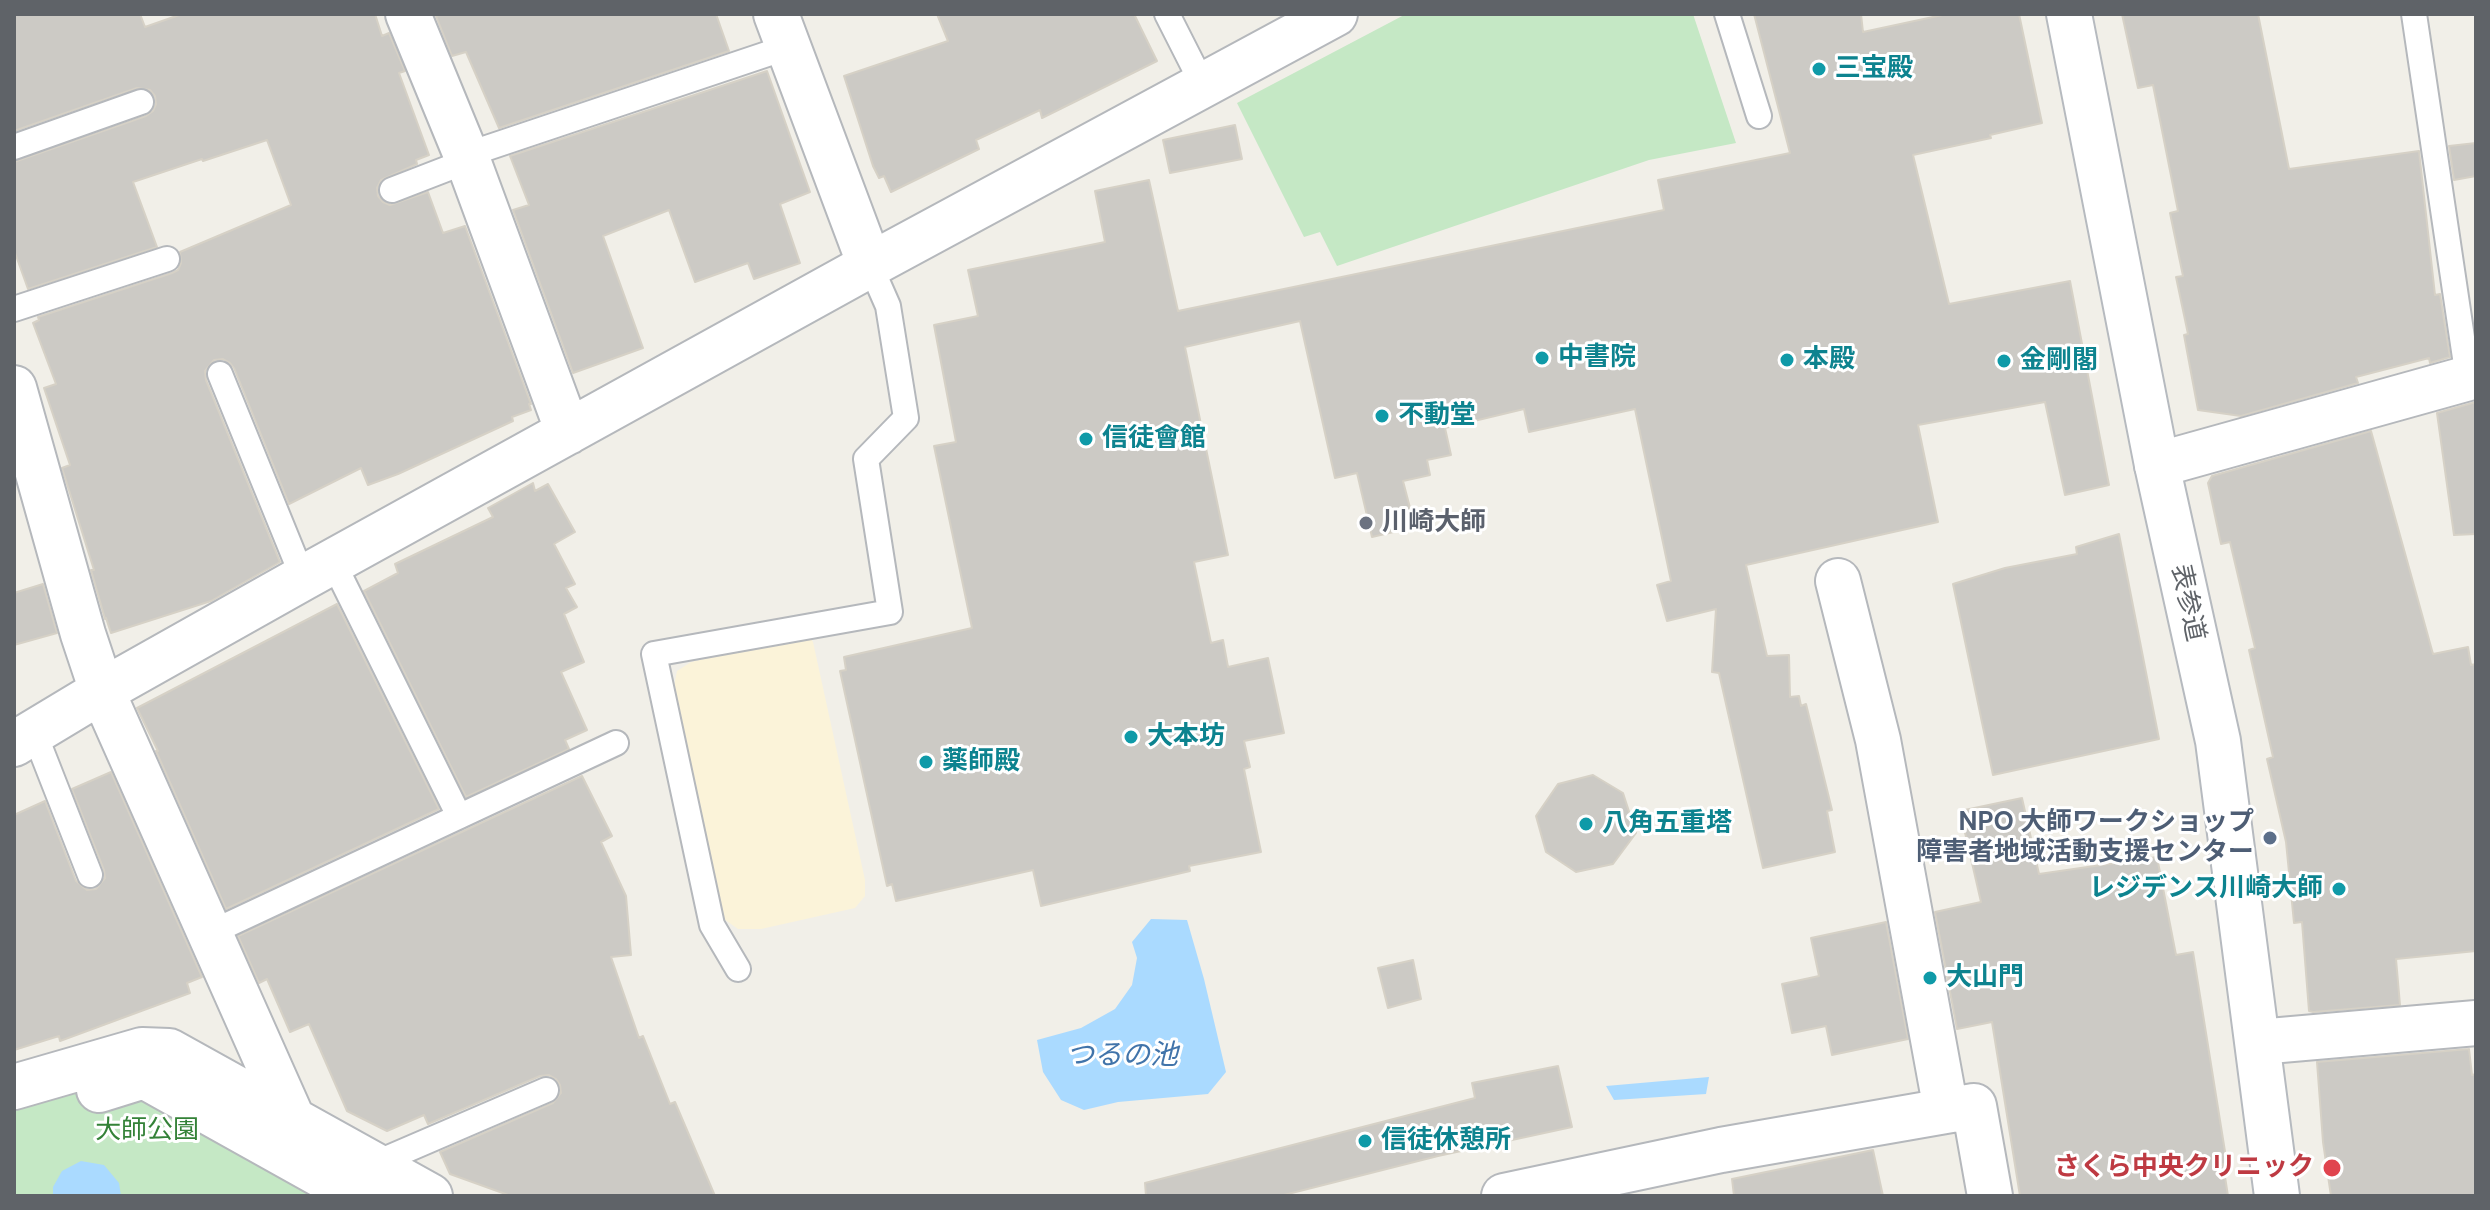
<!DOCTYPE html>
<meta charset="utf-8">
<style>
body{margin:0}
#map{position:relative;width:2490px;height:1210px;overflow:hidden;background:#f1efe8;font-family:"DM Sans",sans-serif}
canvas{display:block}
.frame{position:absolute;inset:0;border:16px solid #5f6368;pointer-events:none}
</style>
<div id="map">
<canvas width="2490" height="1210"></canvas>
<div class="frame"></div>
</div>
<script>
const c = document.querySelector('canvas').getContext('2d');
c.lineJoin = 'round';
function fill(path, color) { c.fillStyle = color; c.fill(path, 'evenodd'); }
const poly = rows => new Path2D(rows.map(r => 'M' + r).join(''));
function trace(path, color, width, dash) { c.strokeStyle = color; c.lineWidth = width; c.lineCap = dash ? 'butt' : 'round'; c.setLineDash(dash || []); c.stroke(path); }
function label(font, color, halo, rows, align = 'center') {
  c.font = font + ' "DM Sans","Noto Sans JP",sans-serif'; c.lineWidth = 6; c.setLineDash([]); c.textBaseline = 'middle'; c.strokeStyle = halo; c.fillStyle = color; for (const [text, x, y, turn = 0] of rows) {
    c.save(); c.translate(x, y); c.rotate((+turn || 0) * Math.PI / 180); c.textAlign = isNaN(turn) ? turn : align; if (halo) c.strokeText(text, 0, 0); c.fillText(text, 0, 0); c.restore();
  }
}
const green = poly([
 [1406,14,1693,14,1736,143,1649,160,1337,266,1320,232,1304,237,1237,103],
 [157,1061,393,1196,14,1196,14,1107]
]);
const sand = poly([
 [809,636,813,642,865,880,865,896,855,908,761,929,738,929,724,919,674,686,677,671,691,662]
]);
const water = poly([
 [1151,919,1187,920,1204,979,1226,1072,1208,1094,1118,1102,1084,1110,1061,1100,1043,1072,1037,1040,1081,1028,1115,1009,1132,985,1137,958,1132,942],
 [1709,1077,1706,1094,1614,1100,1606,1086],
 [81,1161,104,1165,119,1183,121,1196,53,1196,53,1187,62,1171]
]);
const building = poly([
 [14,14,140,14,145,27,182,14,375,14,382,36,389,33,405,71,399,73,429,155,416,160,417,164,381,180,377,188,378,196,383,202,390,205,428,192,443,233,465,226,531,404,529,404,531,410,512,417,513,421,398,474,368,485,361,468,289,504,234,368,230,363,223,359,214,360,205,371,206,380,280,562,211,601,111,633,106,618,105,619,91,570,94,570,62,468,70,465,44,388,56,384,33,323,39,320,38,317,172,273,178,270,181,263,180,252,291,205,267,140,203,161,202,159,133,182,157,247,28,289,14,250,14,162,146,116,153,111,156,104,155,96,150,90,137,88,14,131,14,14],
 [443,14,716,14,729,51,499,128,466,52,452,56,436,16,443,14],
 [937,14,1134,14,1157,61,1042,118,1040,110,976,140,979,149,891,192,884,176,879,178,873,166,844,76,948,41,937,14],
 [1754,14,1861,14,1863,32,1947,14,2019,14,2042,123,1990,135,1991,138,1913,155,1949,304,2070,281,2109,485,2065,495,2045,402,1918,425,1938,522,1746,565,1767,656,1789,655,1790,697,1799,696,1801,706,1806,704,1832,810,1827,811,1835,852,1763,868,1719,673,1712,672,1716,609,1667,621,1657,585,1671,581,1635,409,1529,432,1524,409,1445,428,1451,455,1427,460,1430,475,1403,481,1415,527,1372,537,1357,473,1335,478,1300,321,1185,347,1228,555,1194,562,1211,643,1223,640,1228,667,1268,658,1284,733,1244,741,1250,767,1244,769,1261,852,1189,866,1190,871,1041,906,1033,870,896,901,892,884,887,886,840,671,846,670,844,657,972,628,934,446,956,442,934,325,978,316,968,270,1105,242,1095,191,1149,180,1178,311,1664,210,1658,180,1790,153,1754,14],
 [2122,14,2258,14,2289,169,2419,151,2435,295,2440,294,2450,357,2430,363,2429,358,2356,377,2358,383,2241,416,2198,410,2184,335,2188,334,2176,277,2183,276,2170,213,2178,211,2153,85,2138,88,2122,14],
 [767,71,810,192,780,204,800,263,754,279,748,263,695,282,669,210,603,236,643,348,573,373,513,210,529,205,510,156,767,71],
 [1235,125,1242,159,1170,173,1163,140,1235,125],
 [2476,143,2476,176,2454,180,2449,146,2476,143],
 [2476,402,2476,534,2454,535,2437,413,2476,402],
 [2371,431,2433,654,2468,647,2471,665,2476,664,2476,951,2396,959,2400,1005,2313,1012,2309,1011,2302,922,2294,923,2286,842,2267,759,2273,757,2249,650,2255,648,2230,542,2221,544,2208,483,2212,476,2371,431],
 [533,483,535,491,548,484,575,532,554,544,575,584,566,588,577,607,564,614,584,662,561,672,587,730,565,740,569,749,466,797,364,591,398,573,395,564,493,517,488,508,533,483],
 [2119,534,2159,739,1993,775,1953,584,2005,568,2077,554,2076,547,2119,534],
 [43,584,57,633,14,645,14,593,43,584],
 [337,604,439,809,226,909,156,751,158,751,137,708,337,604],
 [111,772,202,977,187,983,190,993,60,1041,59,1036,14,1050,14,815,45,801,76,881,87,890,96,889,105,878,104,870,72,789,111,772],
 [1593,775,1623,793,1636,833,1613,864,1576,872,1546,852,1536,816,1558,784,1593,775],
 [582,776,612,836,601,842,626,896,631,955,611,957,639,1038,643,1036,670,1104,675,1102,715,1196,511,1196,450,1174,440,1152,553,1103,561,1093,560,1085,556,1079,549,1075,540,1076,428,1124,424,1115,387,1131,347,1111,309,1024,290,1032,267,979,259,983,238,936,582,776],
 [2022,798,2039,874,2157,857,2176,955,2193,952,2227,1164,2223,1164,2228,1196,2020,1196,1992,1022,1957,1029,1935,912,1981,902,1960,811,2022,798],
 [1886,922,1908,1039,1832,1055,1826,1026,1792,1033,1782,984,1819,976,1811,938,1886,922],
 [1413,960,1421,999,1388,1008,1378,968,1413,960],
 [2469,1049,2472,1075,2476,1074,2476,1196,2331,1196,2323,1142,2317,1062,2469,1049],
 [1558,1066,1572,1127,1438,1156,1280,1196,1146,1196,1145,1183,1475,1098,1472,1083,1558,1066],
 [1873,1150,1883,1196,1734,1196,1732,1179,1873,1150]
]);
const lane = poly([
 [1167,14,1203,85],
 [1727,14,1759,116],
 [2414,14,2468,378,2471,387],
 [14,147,141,102],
 [466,155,788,47],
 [392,190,467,161],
 [14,309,167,259],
 [220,374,303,578],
 [333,562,459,816],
 [34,732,90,875],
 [208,934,616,743],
 [738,969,712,925,654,654,890,612,866,459,906,418,888,306,870,265],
 [374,1164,546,1090]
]);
const street = poly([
 [408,14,466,155,568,432],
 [776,14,870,265],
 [14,388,83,634,102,691,292,1118],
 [2157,465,2476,376],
 [1838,581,1878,740,1946,1110],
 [14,744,102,691,303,578,870,265,1335,14],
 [2258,1042,2476,1023],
 [14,1087,142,1050,169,1051,430,1196],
 [99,1090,144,1076,359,1196],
 [1504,1196,1721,1150,1974,1106,1990,1196]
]);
const secondary = poly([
 [2069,14,2157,465,2218,741,2277,1196]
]);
const markers = [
 [1819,69,8,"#0f9aa8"],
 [1542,358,8,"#0f9aa8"],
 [1787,360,8,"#0f9aa8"],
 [2004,361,8,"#0f9aa8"],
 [1382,416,8,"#0f9aa8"],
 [1086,439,8,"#0f9aa8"],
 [1366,523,8,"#6b7280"],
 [1131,737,8,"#0f9aa8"],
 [926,762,8,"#0f9aa8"],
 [1586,824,8,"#0f9aa8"],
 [2270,838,8,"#5c6f8a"],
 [2339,889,8,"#0f9aa8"],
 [1930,978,8,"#0f9aa8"],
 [1365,1141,8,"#0f9aa8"],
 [2332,1168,10,"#e0444e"]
];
const cultureNames = [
 ["三宝殿",1835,69],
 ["中書院",1558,358],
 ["本殿",1803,360],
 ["金剛閣",2020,361],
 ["不動堂",1398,416],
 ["信徒會館",1102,439],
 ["大本坊",1147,737],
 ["薬師殿",942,762],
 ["八角五重塔",1602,824],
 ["レジデンス川崎大師",2323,889,"right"],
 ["大山門",1946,978],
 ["信徒休憩所",1381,1141]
];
const worshipNames = [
 ["川崎大師",1382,523]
];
const streetNames = [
 ["表参道",2187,603,78]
];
const serviceNames = [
 ["NPO 大師ワークショップ",2254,823],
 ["障害者地域活動支援センター",2254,853]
];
const parkNames = [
 ["大師公園",147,1131]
];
const healthNames = [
 ["さくら中央クリニック",2314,1168]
];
const waterNames = [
 ["つるの池",1122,1057]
];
fill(green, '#c5e8c5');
fill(sand, '#fbf3d9');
fill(water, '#aadaff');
fill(building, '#cccac5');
trace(building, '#d6d1c6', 2);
trace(lane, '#b5b8bc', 28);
trace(street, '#b5b8bc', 48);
trace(secondary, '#b6babf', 48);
trace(lane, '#fff', 24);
trace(street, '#fff', 44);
trace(secondary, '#fff', 44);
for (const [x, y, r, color] of markers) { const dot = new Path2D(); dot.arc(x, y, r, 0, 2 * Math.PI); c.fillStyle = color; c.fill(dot); trace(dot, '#fff', 3); }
label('bold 26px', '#0d838f', '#fff', cultureNames, 'left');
label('bold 26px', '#5b616d', '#fff', worshipNames, 'left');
label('26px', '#5f6368', '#fff', streetNames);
label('bold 26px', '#4e5e75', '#fff', serviceNames, 'right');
label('26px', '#348238', '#fff', parkNames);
label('bold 26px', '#be3a42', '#fff', healthNames, 'right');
label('italic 28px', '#4174aa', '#fff', waterNames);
</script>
